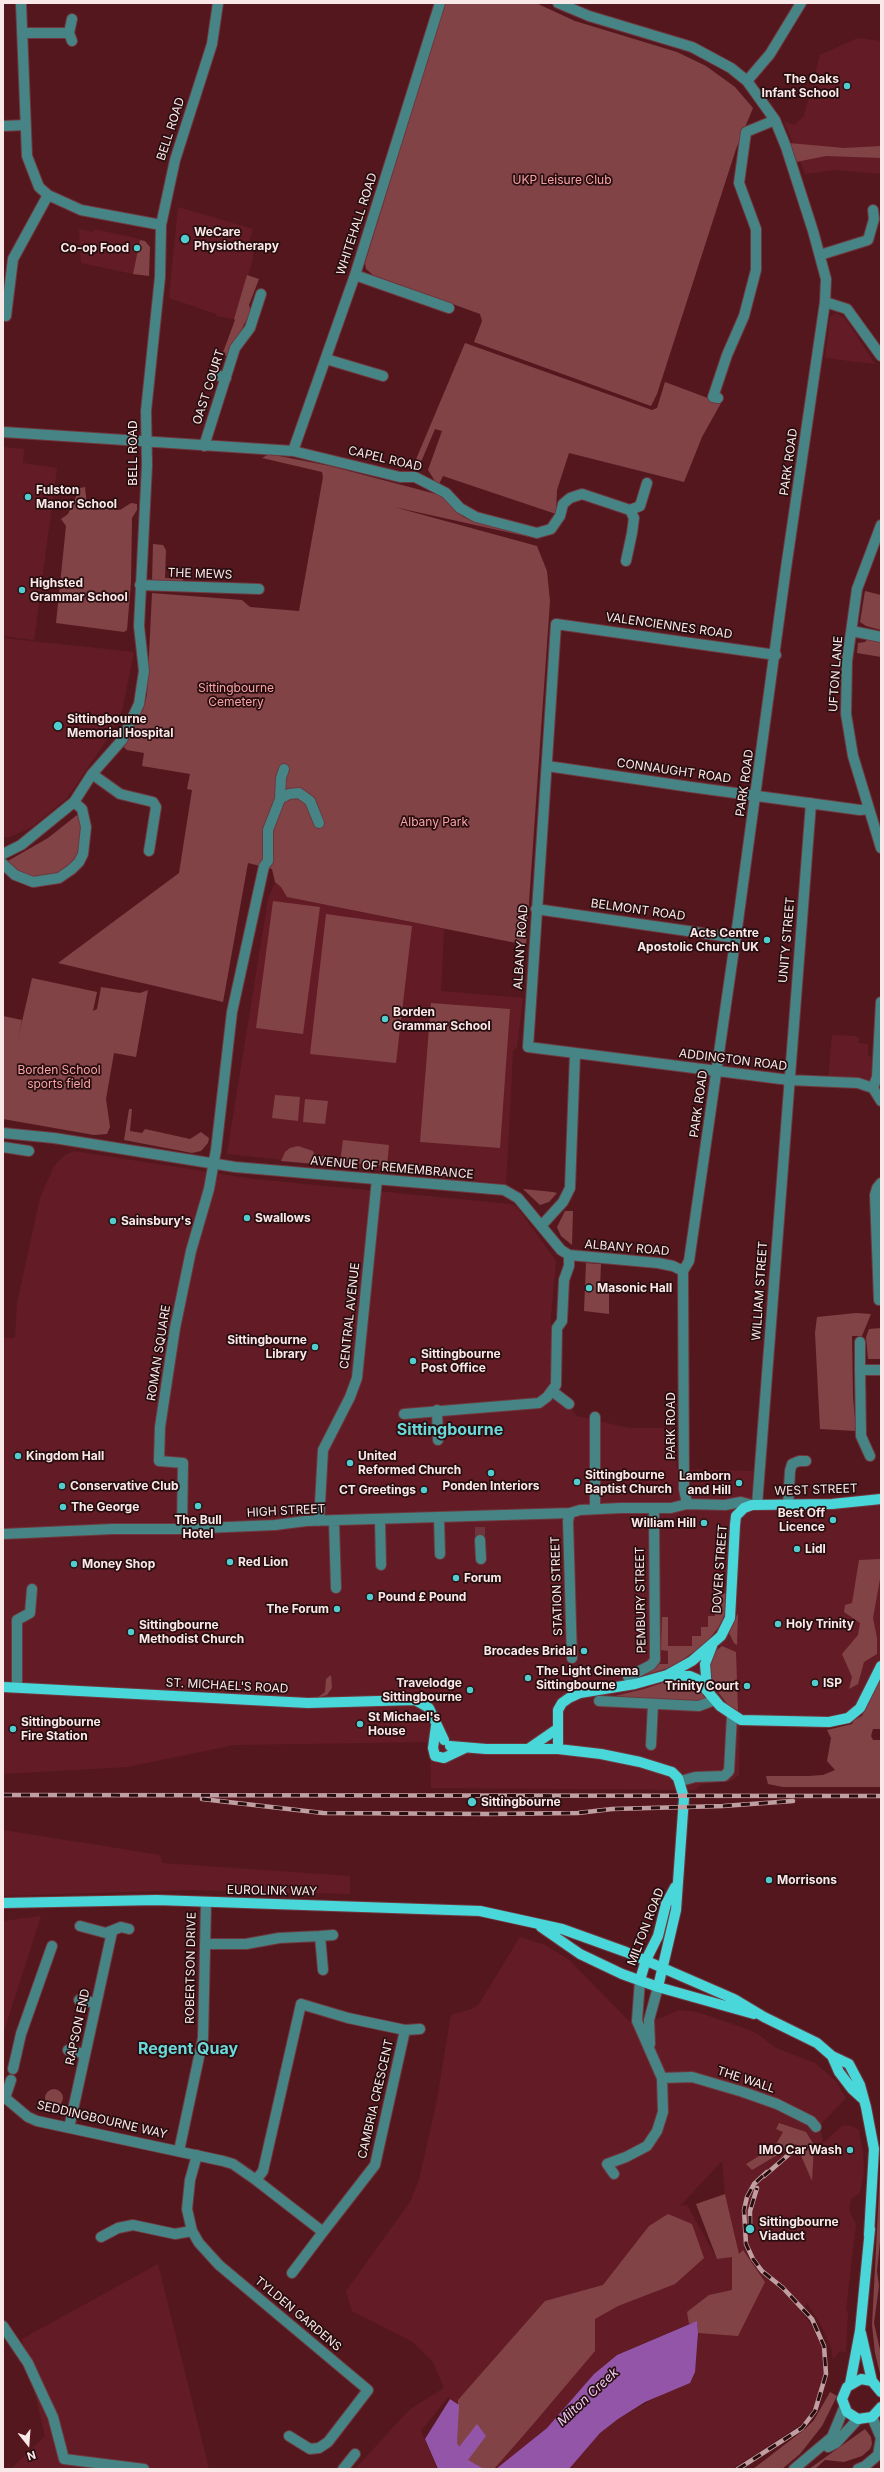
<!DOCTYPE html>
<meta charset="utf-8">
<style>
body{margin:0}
#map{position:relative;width:884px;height:2472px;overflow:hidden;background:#55171e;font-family:Inter,sans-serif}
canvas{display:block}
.frame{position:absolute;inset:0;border:4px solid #f9e8e8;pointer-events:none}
.north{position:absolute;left:8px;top:2424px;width:40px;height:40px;-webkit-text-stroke:3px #290e10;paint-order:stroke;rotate:163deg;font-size:11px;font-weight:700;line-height:16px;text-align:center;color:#f9e8e8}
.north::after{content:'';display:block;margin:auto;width:14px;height:18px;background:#f9e8e8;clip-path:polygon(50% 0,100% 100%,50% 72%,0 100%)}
</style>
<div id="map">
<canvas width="884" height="2472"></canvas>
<div class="frame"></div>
<div class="north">N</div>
</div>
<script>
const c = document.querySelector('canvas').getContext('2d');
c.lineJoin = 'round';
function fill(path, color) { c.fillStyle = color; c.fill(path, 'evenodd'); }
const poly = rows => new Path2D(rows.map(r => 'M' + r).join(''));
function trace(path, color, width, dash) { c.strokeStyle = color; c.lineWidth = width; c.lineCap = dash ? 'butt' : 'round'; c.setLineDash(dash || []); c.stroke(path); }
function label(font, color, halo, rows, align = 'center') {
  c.font = font + ' Inter,sans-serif'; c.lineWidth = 3.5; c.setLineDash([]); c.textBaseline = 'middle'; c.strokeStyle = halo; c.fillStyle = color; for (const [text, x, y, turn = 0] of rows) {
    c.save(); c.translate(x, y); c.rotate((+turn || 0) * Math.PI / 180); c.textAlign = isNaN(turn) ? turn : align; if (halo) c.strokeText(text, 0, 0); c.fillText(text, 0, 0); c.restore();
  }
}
const built = poly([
 [858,38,881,41,881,174,835,170,805,174,784,121,794,125,804,116,820,55],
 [178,207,253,229,248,245,254,247,252,263,234,319,216,316,216,314,169,298],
 [79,229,93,232,94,229,140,239,133,274,81,263],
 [836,313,845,318,875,364,825,358,830,317],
 [3,447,24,449,23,463,57,468,34,640,3,636],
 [3,638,134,652,122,711,106,741,67,798,32,827,10,837,3,837],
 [275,882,281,887,287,897,444,929,441,991,523,998,517,1047,513,1051,506,1184,227,1154,268,899],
 [832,1035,855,1036,859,1038,858,1043,868,1044,868,1056,872,1057,871,1080,828,1080],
 [74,1151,254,1179,510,1204,517,1207,556,1261,551,1316,552,1384,577,1416,629,1428,672,1428,677,1469,753,1471,751,1511,881,1502,881,1685,863,1715,852,1722,740,1724,739,1775,731,1781,702,1784,695,1790,431,1788,430,1742,234,1745,127,1767,3,1774,3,1338,15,1338,17,1303,40,1198,54,1166,65,1155],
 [3,1830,160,1855,162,1863,350,1876,350,1894,190,1890,3,1896],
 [41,1916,3,2034,3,1921],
 [520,1937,545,1945,569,1960,630,2022,661,2018,679,2010,697,2012,747,2029,759,2035,776,2048,815,2063,836,2081,846,2098,820,2125,823,2143,842,2126,851,2126,859,2130,863,2154,864,2171,862,2184,859,2194,851,2199,849,2211,856,2224,846,2309,848,2313,846,2353,840,2351,833,2360,831,2347,821,2325,807,2303,801,2312,818,2334,824,2354,825,2372,814,2409,800,2425,732,2469,569,2469,600,2433,618,2419,662,2394,698,2345,696,2321,616,2355,594,2374,547,2428,496,2469,484,2469,459,2405,448,2397,421,2431,437,2469,355,2469,409,2410,444,2388,433,2362,413,2342,352,2311,346,2291,410,2202,419,2180,437,2100,451,2015,474,2008,479,2004],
 [722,2161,725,2194,739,2255,717,2259,687,2205,680,2206],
 [158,2264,209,2469,11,2469,45,2436,22,2339]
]);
const green = poly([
 [445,3,536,3,575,21,677,52,706,66,735,87,753,108,736,149,657,394,651,406,474,342,482,321,480,314,373,275,366,269,365,263],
 [789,143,844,148,881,146,881,158,826,156,796,162],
 [140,240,145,241,150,247,149,276,133,274],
 [247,275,259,279,249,305,251,311,228,356,222,355,235,320,234,319],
 [465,343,652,410,657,408,665,382,721,403,702,437,684,482,569,453,557,490,556,514,443,476,438,486,428,470,442,431,435,429,418,469,409,476],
 [269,454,330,466,432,493,442,496,463,517,473,521,543,540,394,507,537,546,547,571,550,601,526,945,287,897,281,887,275,882,272,869,248,863,223,1002,58,963,179,873,192,790,187,789,190,774,142,766,144,753,127,750,117,741,143,710,147,695,152,593,242,600,250,607,299,611,323,477,322,472,262,458],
 [85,487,87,505,91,507,120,510,131,503,137,504,137,510,132,518,131,583,127,630,124,632,56,623,66,526,61,519,68,514,80,488],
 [153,544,163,545,166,550,165,578,183,579,183,583,152,582],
 [865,591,881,595,881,630,866,626,860,622],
 [869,637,881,641,881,657,857,653,858,643,865,642],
 [77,815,80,819,82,833,77,856,71,866,46,879,21,877,6,862,48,838],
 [273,901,320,907,303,1034,256,1028],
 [326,914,412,926,396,1063,310,1054],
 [32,978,97,992,93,1011,97,1009,101,987,140,993,148,990,136,1057,114,1053,106,1099,110,1127,107,1134,94,1135,3,1119,3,1016,22,1020,18,1039],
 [431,1003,510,1009,500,1148,420,1142],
 [275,1095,300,1097,298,1121,272,1118],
 [305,1099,328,1101,325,1124,303,1122],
 [129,1109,132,1109,130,1131,142,1133,145,1129,190,1139,201,1132,209,1138,208,1143,201,1151,192,1153,124,1140],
 [343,1140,389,1145,387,1166,340,1162],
 [298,1146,313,1151,318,1162,315,1164,281,1161,285,1152,290,1148],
 [321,1156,335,1157,334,1166,323,1165],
 [523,1189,553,1192,557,1193,549,1202,540,1205],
 [565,1211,573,1211,572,1245,561,1236,557,1227],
 [586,1263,601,1264,600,1288,609,1289,609,1314,584,1311],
 [856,1313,871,1314,862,1336,852,1336,853,1397,856,1431,820,1429,815,1333,817,1317],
 [881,1328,881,1359,868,1359,866,1337,869,1329],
 [880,1559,880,1579,873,1618,877,1638,877,1654,864,1662,858,1684,849,1689,852,1677,842,1654,858,1635,860,1623,844,1612,845,1605,852,1603,859,1560],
 [716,1592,727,1594,725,1614,718,1628,705,1644,672,1667,621,1682,658,1666,658,1664,668,1664,668,1651,661,1650,662,1617,668,1617,668,1646,692,1646,692,1636,701,1636,701,1627,708,1627,708,1616,715,1616],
 [738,1613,737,1645,734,1643,729,1633],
 [722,1646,736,1652,738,1712,728,1705,709,1680,707,1672,713,1653],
 [331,1675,332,1688,327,1695,317,1698,325,1692,326,1679],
 [881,1678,881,1729,873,1729,871,1736,873,1740,881,1740,881,1787,783,1787,768,1784,766,1776,809,1776,823,1775,835,1770,827,1761,831,1738,827,1730,852,1724,854,1720,862,1716],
 [671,1680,691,1680,707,1698,703,1702,611,1697,644,1689],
 '45 2098a9 9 0 1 1 18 0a9 9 0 1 1-18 0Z',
 [779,2123,806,2132,814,2145,812,2181,796,2144,752,2170,746,2164,775,2146,783,2132,776,2129],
 [880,2172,881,2232,877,2271,879,2286,874,2323,881,2354,881,2378,875,2353,872,2325],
 [725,2194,739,2254,743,2250,765,2282,738,2336,698,2333,697,2322,689,2324,687,2312,709,2295,732,2290,732,2257,717,2259,696,2204],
 [668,2214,692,2224,704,2258,675,2284,618,2306,595,2319,595,2351,535,2422,494,2469,469,2469,448,2430,458,2408,458,2400,545,2301,603,2285,649,2226],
 [830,2392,837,2396,822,2426,800,2454,782,2469,753,2469,805,2429,814,2420],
 [865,2429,871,2437,872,2444,870,2449,862,2456,844,2462,825,2460,815,2469,809,2469]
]);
const water = poly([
 [697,2321,698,2333,695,2372,690,2383,645,2402,618,2419,600,2433,569,2469,496,2469,547,2428,594,2374,617,2355],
 [450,2399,459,2405,457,2443,459,2447,477,2424,486,2436,468,2460,484,2469,438,2469,435,2462,425,2439]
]);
const minorTunnel = poly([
 [480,1527,480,1540]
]);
const minor = poly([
 [21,3,27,156,39,187,48,195,81,210,161,225],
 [558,3,589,16,692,47,731,68,747,81,775,120,786,147,813,231,826,279,825,302,786,568,738,921,689,1261,683,1271,684,1489,687,1504],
 [22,33,69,33],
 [72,41,69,33,72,19],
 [747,81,770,54,801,3],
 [3,126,25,125],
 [820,255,868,240,874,219,873,210],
 [355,275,449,308],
 [825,302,847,309,881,356],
 [6,316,13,259,48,195],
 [326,359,383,376],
 [214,374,226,378],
 [718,398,713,397,727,355,744,316,756,270,756,229,739,183,746,132,775,120],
 [3,432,293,451,400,477,415,477,446,493,460,508,476,517,537,533,551,529,560,516,563,504,570,498,582,494,630,510,634,518,632,533,626,561],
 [204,446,235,348,250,328,261,294],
 [293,451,355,275,440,3],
 [630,510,640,506,647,483],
 [881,525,857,589,847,661,846,714,853,756,881,848],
 [140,585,259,589],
 [852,631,881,637],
 [776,655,556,624,528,1047,789,1080,858,1083,873,1088,881,1101],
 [547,766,691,787,860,810,869,809],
 [92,774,120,794,153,802,156,807,149,851],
 [280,799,289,794,299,793,310,801,319,823],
 [3,854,21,845,74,802,92,774,122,740,139,704,144,671,139,626,147,465,146,411,160,277,161,225,175,160,212,44,218,3],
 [3,864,15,875,33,882,59,878,72,869,79,862,83,854,86,827,82,809,74,802],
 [536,909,736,938],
 [873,1088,877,1077,881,1002],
 [3,1133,54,1138,235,1167,504,1190,518,1198,561,1250,569,1255,658,1263,673,1266,683,1271],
 [3,1147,29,1151],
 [542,1225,563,1202,570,1188,575,1054],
 [879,1300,875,1195,877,1188,881,1183],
 [860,1342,860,1370],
 [552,1391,569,1404],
 [437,1410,438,1440],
 [404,1414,539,1403,547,1397,556,1385,557,1328,562,1321,564,1280,569,1266,569,1255],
 [595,1417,595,1509],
 [870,1456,861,1436,860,1370,881,1370],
 [757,1505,811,803],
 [788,1505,790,1471,792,1464,799,1461,806,1461],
 [570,1513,568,1521,572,1658],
 [439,1518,440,1554],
 [380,1520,381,1565],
 [319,1521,323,1450,350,1397,357,1378,377,1179],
 [334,1521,336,1588],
 [182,1529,183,1463,159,1461,160,1427,175,1328,191,1251,209,1189,216,1150,232,1012,264,866,268,861,268,830,280,799,281,778,284,769],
 [3,1534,113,1529,182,1529,275,1525,306,1521,570,1513,580,1510,621,1508,671,1508,687,1504,725,1505,741,1502,752,1505],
 [480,1540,481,1559],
 [628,1677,651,1665,655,1660,654,1508],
 [17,1687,17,1620,30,1613,32,1589],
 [599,1701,699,1706,715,1700],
 [651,1745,653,1704],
 [681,1781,695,1777,724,1776,729,1771,732,1716],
 [80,1926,106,1933,121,1927,129,1929],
 [320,1936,333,1935],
 [205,1944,246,1944,279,1938,320,1936,323,1970],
 [79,2000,96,2003],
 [301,2004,348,2018,405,2030,375,2165,323,2232,256,2180,263,2171,301,2004],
 [405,2030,420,2029],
 [650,2044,649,2020,658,1987],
 [68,2050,85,2054],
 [13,2069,21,2034,52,1946],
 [662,2078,692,2077,743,2092,777,2104,811,2121,816,2127],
 [3,2096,28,2117,37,2121,223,2161,233,2164,256,2180],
 [5,2098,11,2080],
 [69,2128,112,1932],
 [179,2151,203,2038,206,1903],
 [197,2155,190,2180,187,2209,192,2231,199,2243,219,2265,368,2390,328,2442,319,2448,310,2449,289,2436],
 [614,2174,607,2164,626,2157,647,2146,657,2131,663,2112,662,2078,637,2021,640,1980],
 [101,2237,118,2228,133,2225,175,2234,192,2231],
 [292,2273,323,2232],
 [3,2326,28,2363,38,2385,53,2417,64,2459,144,2469],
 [828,2447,836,2443,858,2419],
 [343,2469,355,2454],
 [794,2469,832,2437,844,2408],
 [858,2469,865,2466,878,2455,881,2438,872,2417]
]);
const major = poly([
 [667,1675,690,1676,697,1679,720,1706,741,1720,829,1722,848,1718,860,1708,881,1666],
 [3,1687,308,1703,415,1700,429,1708,444,1740],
 [707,1689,705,1664,712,1646],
 [436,1726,433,1748,435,1756,444,1758,465,1748],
 [450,1746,486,1749,558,1749,601,1754,640,1762,672,1772,678,1778,684,1798,676,1910,658,1987],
 [528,1749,557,1729],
 [558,1749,558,1710,562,1703,569,1698,580,1693,635,1684,667,1675,692,1661,721,1636,730,1618,735,1525,736,1516,744,1508,752,1505,832,1504,881,1499],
 [3,1903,157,1900,480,1911,562,1929,626,1952,734,1999,764,2017,817,2043,832,2056,849,2064,860,2085,866,2107,874,2149,869,2235],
 [541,1927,580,1954,622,1974,658,1987,754,2014],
 [640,1980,646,1960,658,1936,666,1904,675,1887],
 [832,2056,839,2072,852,2089,863,2099],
 [861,2333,872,2381],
 [850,2384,860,2331,870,2229],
 [881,2392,872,2381,861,2379,847,2387,842,2399,847,2412,858,2419,872,2417,881,2407]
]);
const rail = poly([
 [3,1795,881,1796],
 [202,1799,323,1813,488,1814,578,1813,612,1809,723,1806,793,1801],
 [764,2176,794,2150],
 [750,2225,750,2211,757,2188],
 [738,2469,802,2428,815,2411,826,2374,824,2346,812,2319,783,2288,762,2271,753,2259,746,2244,744,2210,747,2197,754,2184,767,2172]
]);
const markers = [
 [847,86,4,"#52cdcf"],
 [185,239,5,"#52cdcf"],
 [137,248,4,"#52cdcf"],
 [28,497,4,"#52cdcf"],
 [22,590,4,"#52cdcf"],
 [58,726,5,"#52cdcf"],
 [767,940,4,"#52cdcf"],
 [385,1019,4,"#52cdcf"],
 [247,1218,4,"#52cdcf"],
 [113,1221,4,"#52cdcf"],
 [589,1288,4,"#52cdcf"],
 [315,1347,4,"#52cdcf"],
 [413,1361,4,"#52cdcf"],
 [18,1456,4,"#52cdcf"],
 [350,1463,4,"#52cdcf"],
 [491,1473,4,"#52cdcf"],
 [577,1482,4,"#52cdcf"],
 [739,1483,4,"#52cdcf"],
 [62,1486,4,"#52cdcf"],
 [424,1490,4,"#52cdcf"],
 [198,1506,4,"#52cdcf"],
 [63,1507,4,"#52cdcf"],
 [833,1520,4,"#52cdcf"],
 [704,1523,4,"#52cdcf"],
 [797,1549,4,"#52cdcf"],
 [230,1562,4,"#52cdcf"],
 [74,1564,4,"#52cdcf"],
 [456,1578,4,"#52cdcf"],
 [370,1597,4,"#52cdcf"],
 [337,1609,4,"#52cdcf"],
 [778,1624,4,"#52cdcf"],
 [131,1632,4,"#52cdcf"],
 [584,1651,4,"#52cdcf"],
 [528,1678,4,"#52cdcf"],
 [815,1683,4,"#52cdcf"],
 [747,1686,4,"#52cdcf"],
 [470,1690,4,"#52cdcf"],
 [360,1724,4,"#52cdcf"],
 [13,1729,4,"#52cdcf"],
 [472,1802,5,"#52cdcf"],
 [769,1880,4,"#52cdcf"],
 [850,2150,4,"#52cdcf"],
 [750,2229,5,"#52cdcf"]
];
const poiNames = [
 ["The Oaks",839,79,"right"],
 ["Infant School",839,93,"right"],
 ["WeCare",194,232],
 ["Physiotherapy",194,246],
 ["Co-op Food",129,248,"right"],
 ["Fulston",36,490],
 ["Manor School",36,504],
 ["Highsted",30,583],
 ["Grammar School",30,597],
 ["Sittingbourne",67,719],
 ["Memorial Hospital",67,733],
 ["Acts Centre",759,933,"right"],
 ["Apostolic Church UK",759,947,"right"],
 ["Borden",393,1012],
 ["Grammar School",393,1026],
 ["Swallows",255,1218],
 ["Sainsbury's",121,1221],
 ["Masonic Hall",597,1288],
 ["Sittingbourne",307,1340,"right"],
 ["Library",307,1354,"right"],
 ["Sittingbourne",421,1354],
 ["Post Office",421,1368],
 ["Kingdom Hall",26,1456],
 ["United",358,1456],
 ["Reformed Church",358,1470],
 ["Sittingbourne",585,1475],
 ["Baptist Church",585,1489],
 ["Lamborn",731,1476,"right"],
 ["and Hill",731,1490,"right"],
 ["Conservative Club",70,1486],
 ["Ponden Interiors",491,1486,"center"],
 ["CT Greetings",416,1490,"right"],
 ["The George",71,1507],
 ["Best Off",825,1513,"right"],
 ["Licence",825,1527,"right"],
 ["The Bull",198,1520,"center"],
 ["Hotel",198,1534,"center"],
 ["William Hill",696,1523,"right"],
 ["Lidl",805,1549],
 ["Red Lion",238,1562],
 ["Money Shop",82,1564],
 ["Forum",464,1578],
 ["Pound £ Pound",378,1597],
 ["The Forum",329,1609,"right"],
 ["Holy Trinity",786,1624],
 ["Sittingbourne",139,1625],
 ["Methodist Church",139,1639],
 ["Brocades Bridal",576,1651,"right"],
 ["The Light Cinema",536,1671],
 ["Sittingbourne",536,1685],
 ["Travelodge",462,1683,"right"],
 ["Sittingbourne",462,1697,"right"],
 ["ISP",823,1683],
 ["Trinity Court",739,1686,"right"],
 ["St Michael's",368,1717],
 ["House",368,1731],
 ["Sittingbourne",21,1722],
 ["Fire Station",21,1736],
 ["Sittingbourne",481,1802],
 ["Morrisons",777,1880],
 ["IMO Car Wash",842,2150,"right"],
 ["Sittingbourne",759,2222],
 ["Viaduct",759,2236]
];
const streetNames = [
 ["BELL ROAD",171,129,-72],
 ["WHITEHALL ROAD",357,224,-72],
 ["OAST COURT",209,387,-72],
 ["BELL ROAD",133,453,-90],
 ["CAPEL ROAD",385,459,13],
 ["PARK ROAD",789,462,-82],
 ["THE MEWS",200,574,2],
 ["VALENCIENNES ROAD",669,626,8],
 ["UFTON LANE",836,674,-86],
 ["CONNAUGHT ROAD",674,771,8],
 ["PARK ROAD",745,783,-82],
 ["BELMONT ROAD",638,910,8],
 ["UNITY STREET",787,940,-85],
 ["ALBANY ROAD",521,947,-86],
 ["ADDINGTON ROAD",733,1060,7],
 ["PARK ROAD",699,1104,-82],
 ["AVENUE OF REMEMBRANCE",392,1168,5],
 ["ALBANY ROAD",627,1248,5],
 ["WILLIAM STREET",760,1291,-86],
 ["CENTRAL AVENUE",350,1316,-84],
 ["ROMAN SQUARE",159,1353,-81],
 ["PARK ROAD",671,1426,-90],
 ["WEST STREET",816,1490,-2],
 ["HIGH STREET",286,1511,-3],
 ["DOVER STREET",720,1569,-86],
 ["STATION STREET",557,1586,-92],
 ["PEMBURY STREET",641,1600,-91],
 ["ST. MICHAEL'S ROAD",227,1686,3],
 ["EUROLINK WAY",272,1891,1],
 ["MILTON ROAD",646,1927,-69],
 ["ROBERTSON DRIVE",191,1968,-89],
 ["RAPSON END",78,2027,-78],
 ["THE WALL",746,2080,18],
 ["CAMBRIA CRESCENT",376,2099,-77],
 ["SEDDINGBOURNE WAY",102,2120,13],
 ["TYLDEN GARDENS",298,2314,40]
];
const parkNames = [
 ["UKP Leisure Club",562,180],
 ["Sittingbourne",236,688],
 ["Cemetery",236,702],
 ["Albany Park",434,822],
 ["Borden School",59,1070],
 ["sports field",59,1084]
];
const waterNames = [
 ["Milton Creek",588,2397,-43]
];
const districtNames = [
 ["Sittingbourne",450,1430],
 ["Regent Quay",188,2049]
];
fill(built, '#631c25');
fill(green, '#824347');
fill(water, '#9355a7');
trace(minorTunnel, '#6e363c', 10, [10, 5]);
trace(minor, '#6f383e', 12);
trace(major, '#6f383e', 12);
trace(minor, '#478485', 10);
trace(major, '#4ad7da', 10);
trace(rail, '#c09fa2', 4.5);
trace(rail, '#290e10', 3, [9]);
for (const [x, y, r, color] of markers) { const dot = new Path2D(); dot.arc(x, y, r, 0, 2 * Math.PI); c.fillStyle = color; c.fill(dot); trace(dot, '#290e10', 1.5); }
label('bold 12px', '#f9e8e8', '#290e10', poiNames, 'left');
label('12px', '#f9e8e8', '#290e10', streetNames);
label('12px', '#f8a3a6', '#290e10', parkNames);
label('italic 13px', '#ecccf8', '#290e10', waterNames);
label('bold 16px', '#6bd8da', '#290e10', districtNames);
</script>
